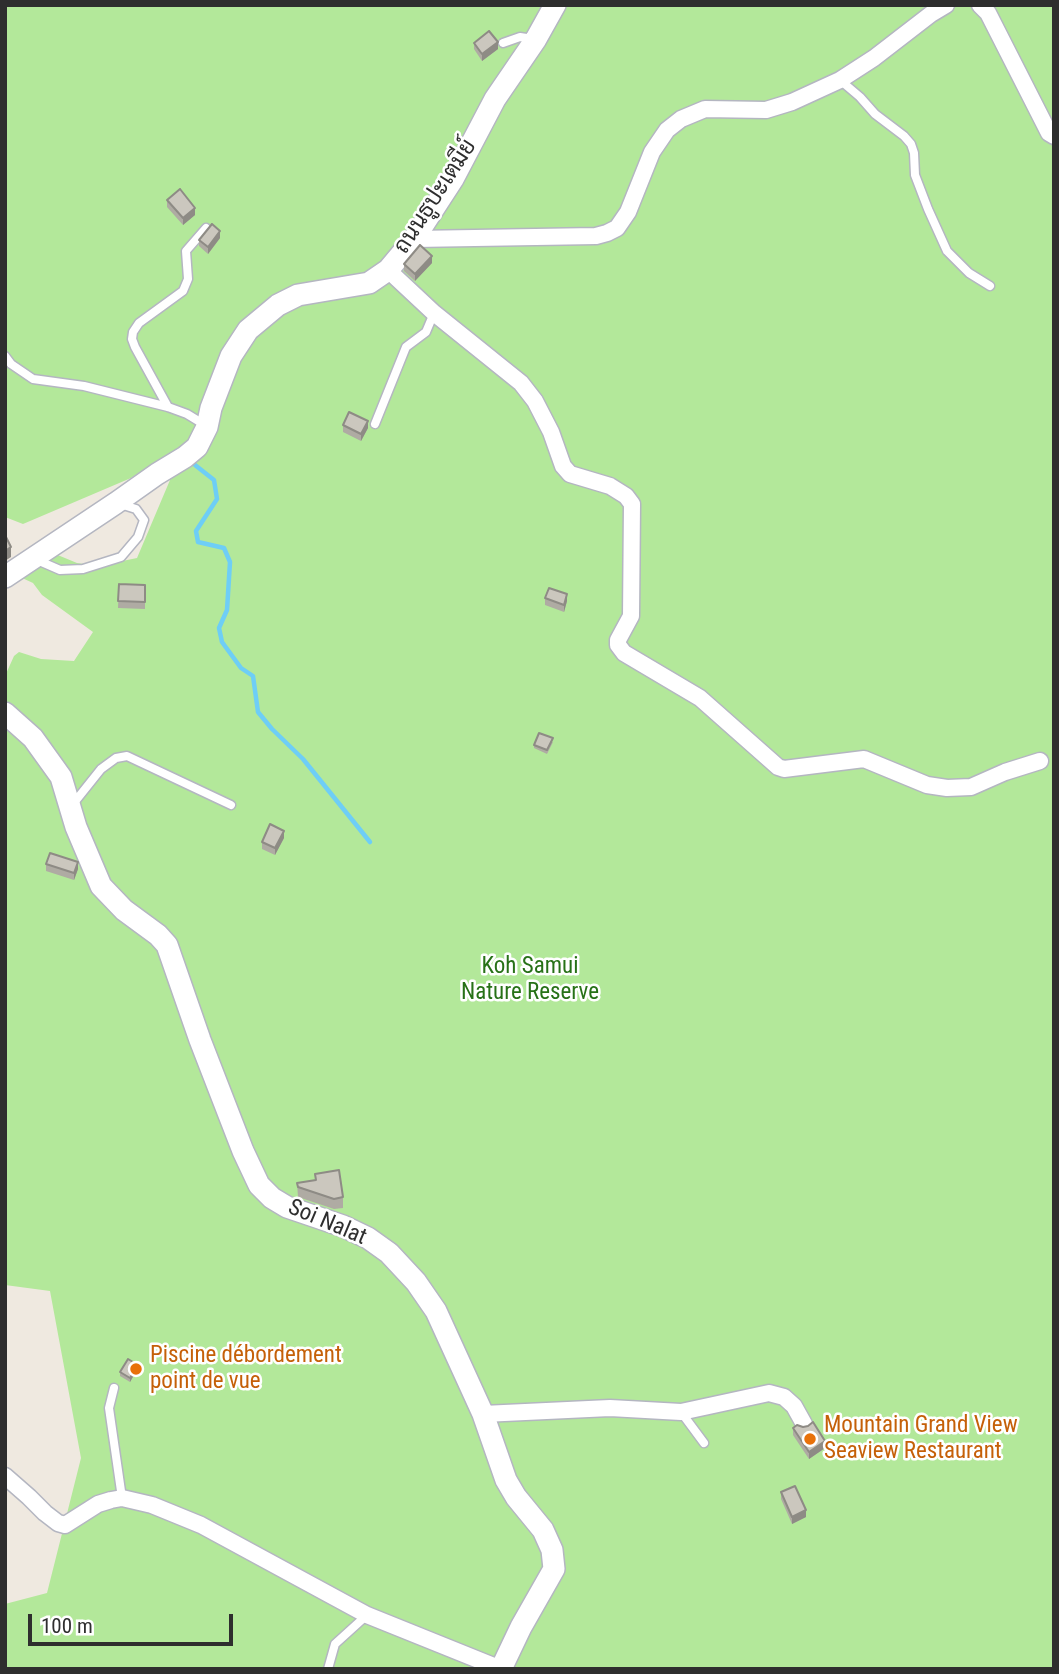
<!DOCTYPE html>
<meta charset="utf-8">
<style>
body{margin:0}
#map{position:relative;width:1059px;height:1674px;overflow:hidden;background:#efe9e0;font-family:"Roboto Condensed",sans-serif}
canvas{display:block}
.frame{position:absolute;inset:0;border:7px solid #2e2e2e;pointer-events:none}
.scale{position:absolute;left:28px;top:1614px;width:205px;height:32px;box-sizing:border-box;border:4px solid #2e2e2e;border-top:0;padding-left:9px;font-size:21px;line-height:24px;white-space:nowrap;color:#2e2e2e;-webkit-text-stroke:5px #fff;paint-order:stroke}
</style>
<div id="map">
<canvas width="1059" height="1674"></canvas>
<div class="frame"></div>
<div class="scale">100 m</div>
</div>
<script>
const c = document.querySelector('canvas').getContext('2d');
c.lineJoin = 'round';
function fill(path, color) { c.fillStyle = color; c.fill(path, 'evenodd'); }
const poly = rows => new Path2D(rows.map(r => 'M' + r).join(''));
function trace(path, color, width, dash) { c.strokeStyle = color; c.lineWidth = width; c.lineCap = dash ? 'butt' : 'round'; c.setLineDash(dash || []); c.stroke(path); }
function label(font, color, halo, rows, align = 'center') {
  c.font = font + ' "Roboto Condensed",Sarabun,sans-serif'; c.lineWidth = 5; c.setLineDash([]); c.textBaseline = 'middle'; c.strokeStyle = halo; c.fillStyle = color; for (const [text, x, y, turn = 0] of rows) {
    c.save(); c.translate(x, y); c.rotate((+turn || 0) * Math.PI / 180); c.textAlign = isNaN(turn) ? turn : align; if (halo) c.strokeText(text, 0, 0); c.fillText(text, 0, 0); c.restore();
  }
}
const green = poly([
 [5,5,1054,5,1054,1669,5,1669,5,1604,47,1593,81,1458,50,1291,5,1285,5,676,14,656,19,652,41,659,74,661,93,632,42,595,33,583,20,577,48,551,77,563,98,566,137,558,170,480,160,459,131,478,23,524,5,517]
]);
const stream = poly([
 [195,465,214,480,217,499,196,531,198,542,224,548,230,562,227,610,219,628,222,642,241,668,253,676,258,712,272,729,303,759,370,842]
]);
const service = poly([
 [503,43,520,37,533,39],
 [840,80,860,97,875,114,904,136,911,144,914,153,915,175,928,209,947,251,969,273,990,286],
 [5,356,11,364,33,379,84,386,168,407,187,414,205,425],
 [168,407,135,347,132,339,133,332,139,323,183,291,188,279,186,251,206,228],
 [375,424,406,347,426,332,434,313],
 [37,560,60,570,83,569,121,557,138,537,144,520,136,509,120,504],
 [73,804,101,769,116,758,127,756,231,805],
 [114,1388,109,1408,122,1498],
 [681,1412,704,1443],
 [328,1669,335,1644,367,1615]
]);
const minor = poly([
 [980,5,988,13,1049,133,1054,136],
 [414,239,596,236,607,233,617,228,628,212,652,152,667,130,681,119,705,109,766,110,792,102,840,80,874,58,931,14,946,5],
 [388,270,434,313,521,383,535,401,551,432,563,466,570,474,610,486,626,496,632,504,631,616,618,640,618,645,624,653,700,698,778,767,784,769,864,759,927,785,947,788,971,787,1005,772,1040,761],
 [483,1414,610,1408,681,1412,769,1393,784,1397,794,1406,804,1424],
 [5,1476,29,1497,45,1513,58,1523,65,1525,98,1504,111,1500,122,1498,152,1505,201,1525,367,1615,501,1669]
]);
const tertiary = poly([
 [5,577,116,503,157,474,185,457,197,447,207,427,211,408,231,356,248,330,278,305,298,295,369,283,388,270,414,239,453,179,495,99,536,39,555,5],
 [5,713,33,738,61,777,76,827,101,886,124,910,158,935,167,945,200,1040,243,1151,259,1185,272,1198,287,1207,343,1226,368,1238,389,1253,416,1282,436,1311,483,1414,506,1480,516,1497,543,1530,552,1550,554,1569,521,1627,501,1669]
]);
const wall = poly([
 [474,43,498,49,482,61,474,49],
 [167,200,195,215,183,225,167,207],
 [220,238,208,254,199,246,199,240],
 [432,263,415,281,404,271,404,264],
 [343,425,368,428,361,441,343,432],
 [119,584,145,585,145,609,118,608],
 [545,598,567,601,564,612,545,605],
 [553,742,547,754,534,748,534,745],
 [284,838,275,855,262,849,262,842],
 [46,864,78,869,74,880,46,871],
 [315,1174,343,1197,343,1208,334,1209,298,1197,297,1183,315,1180],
 [138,1368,130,1382,120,1376,120,1372],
 [793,1428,825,1448,809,1459,793,1435],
 [781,1492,806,1517,792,1524,781,1499]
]);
const shadedWall = poly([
 [498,42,498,49,482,61,482,54],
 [195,208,195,215,183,225,183,218],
 [220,231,220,238,208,254,208,247],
 [432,256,432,263,415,281,415,274],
 [368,421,368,428,361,441,361,434],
 [11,547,11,557,5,561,5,551],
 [567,594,567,601,564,612,564,605],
 [284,831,284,838,275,855,275,848],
 [78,862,78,869,74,880,74,873],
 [138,1365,138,1368,130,1382,130,1378],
 [825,1441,825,1448,809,1459,809,1452],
 [806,1510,806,1517,792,1524,792,1517]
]);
const building = poly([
 [489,31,498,42,482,54,474,43,489,31],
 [180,189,195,208,183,218,167,200,180,189],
 [212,224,220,231,208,247,199,240,212,224],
 [420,245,432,256,415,274,404,264,420,245],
 [349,412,368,421,361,434,343,425,349,412],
 [5,535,11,547,5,551,5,535],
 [119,584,145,585,145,602,118,601,119,584],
 [549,588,567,594,564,605,545,598,549,588],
 [539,733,553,738,547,750,534,745,539,733],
 [270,824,284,831,275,848,262,842,270,824],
 [50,853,78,862,74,873,46,864,50,853],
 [339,1170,343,1197,334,1199,298,1187,297,1183,316,1180,315,1174,339,1170],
 [128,1359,138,1365,130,1378,120,1372,128,1359],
 [813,1422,825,1441,809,1452,793,1428,797,1425,803,1427,808,1426,813,1422],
 [795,1486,806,1510,792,1517,781,1492,795,1486]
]);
const markers = [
 [136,1369,7,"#e8710a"],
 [810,1439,7,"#e8710a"]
];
const streetNames = [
 ["ถนนธูปะเตมีย์",436,197,-57],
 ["Soi Nalat",327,1223,23]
];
const parkNames = [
 ["Koh Samui",530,967],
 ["Nature Reserve",530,993]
];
const foodNames = [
 ["Piscine débordement",150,1356],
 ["point de vue",150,1382],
 ["Mountain Grand View",824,1426],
 ["Seaview Restaurant",824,1452]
];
fill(green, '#b3e89a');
trace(stream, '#6ecef6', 4.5);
trace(service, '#b4b6c1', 11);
trace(minor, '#b4b6c1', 19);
trace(tertiary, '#b4b6c1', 24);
trace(service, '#fff', 8);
trace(minor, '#fff', 16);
trace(tertiary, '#fff', 21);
fill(wall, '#afaba3');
fill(shadedWall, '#8e8b85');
fill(building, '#cbc7be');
trace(building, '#8e8b85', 2);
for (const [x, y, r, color] of markers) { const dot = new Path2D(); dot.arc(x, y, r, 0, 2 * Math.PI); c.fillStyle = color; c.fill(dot); trace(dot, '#fff', 2.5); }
label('23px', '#2e2e2e', '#fff', streetNames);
label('23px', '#277117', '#fff', parkNames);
label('23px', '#c56008', '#fff', foodNames, 'left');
</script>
